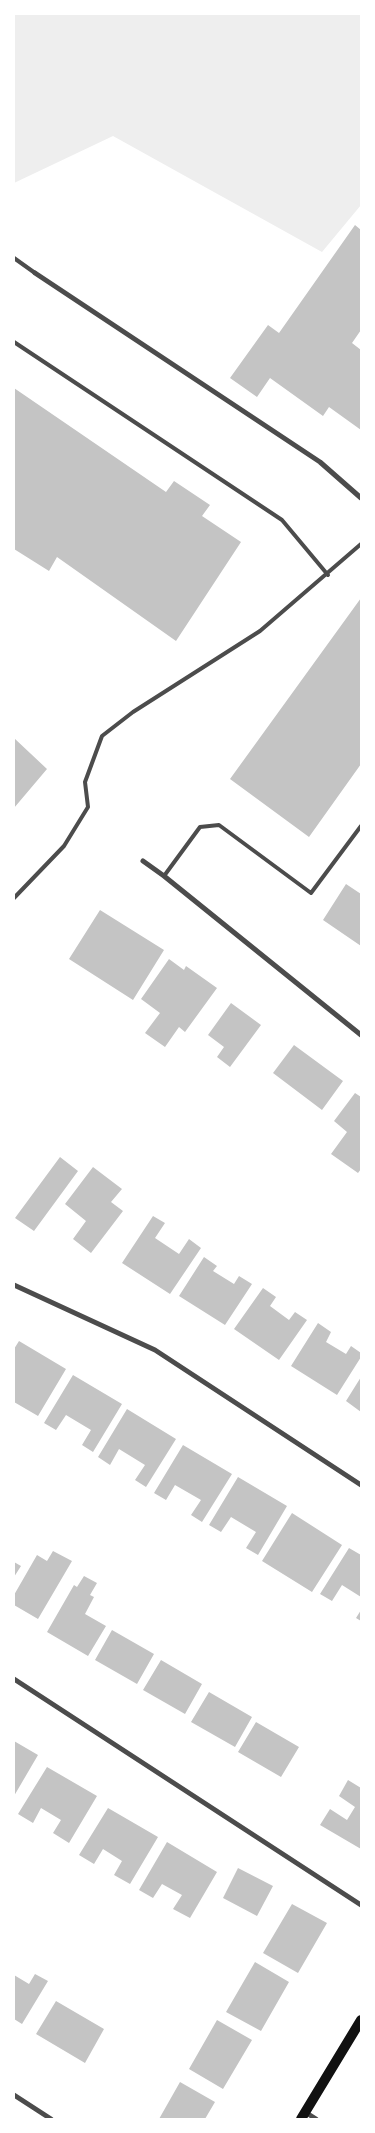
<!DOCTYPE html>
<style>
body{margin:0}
#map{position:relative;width:375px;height:2133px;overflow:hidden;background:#fff;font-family:"IBM Plex Sans",sans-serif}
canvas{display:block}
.frame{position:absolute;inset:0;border:15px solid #fff;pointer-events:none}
</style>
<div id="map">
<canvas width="375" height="2133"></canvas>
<div class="frame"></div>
</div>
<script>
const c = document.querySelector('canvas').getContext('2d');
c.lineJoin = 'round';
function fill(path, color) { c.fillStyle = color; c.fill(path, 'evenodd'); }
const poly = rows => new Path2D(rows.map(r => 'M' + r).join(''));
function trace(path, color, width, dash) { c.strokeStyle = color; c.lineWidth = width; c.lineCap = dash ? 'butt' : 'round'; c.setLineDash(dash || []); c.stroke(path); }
const green = poly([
 [14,14,361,14,361,205,322,252,113,136,14,183]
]);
const building = poly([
 [355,225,361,230,361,330,352,343,361,350,361,430,329,407,323,416,270,378,257,397,230,378,268,325,279,333],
 [14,388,166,492,174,481,210,505,202,516,241,542,176,641,57,557,49,571,14,549],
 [361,598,361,764,309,837,230,779],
 [14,738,47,769,14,808],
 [346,884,361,894,361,946,323,920],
 [100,910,164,950,133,1000,69,959],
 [169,959,184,970,186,966,217,988,185,1032,179,1027,165,1047,145,1033,160,1013,141,999],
 [231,1003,261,1025,230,1067,217,1057,224,1047,208,1035],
 [294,1045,343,1081,322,1110,273,1073],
 [355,1093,361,1097,361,1169,358,1173,331,1154,347,1132,334,1121],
 [60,1157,78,1171,34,1231,15,1218],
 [93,1167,122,1189,111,1202,123,1211,91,1253,73,1239,86,1221,65,1204],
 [153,1216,165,1223,155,1238,179,1254,189,1239,201,1248,170,1294,122,1263],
 [204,1257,217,1266,213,1271,234,1284,239,1276,252,1284,225,1325,179,1296],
 [263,1288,276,1297,270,1306,289,1320,295,1312,307,1320,279,1360,234,1329],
 [318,1323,331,1332,326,1342,346,1354,351,1346,361,1353,361,1357,337,1395,291,1366],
 [19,1341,66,1369,38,1416,14,1402,14,1349],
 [73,1375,122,1404,93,1452,82,1445,91,1430,66,1415,56,1430,44,1423],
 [361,1377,361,1412,346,1401],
 [127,1409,176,1439,146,1487,135,1480,145,1465,119,1449,110,1465,98,1457],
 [183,1445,232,1474,202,1522,191,1515,201,1500,175,1485,166,1500,154,1493],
 [238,1477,287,1506,258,1555,246,1548,256,1532,231,1517,221,1532,209,1525],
 [292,1513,342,1545,312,1592,262,1561],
 [349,1548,361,1555,361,1597,342,1585,332,1601,320,1594],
 [53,1551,72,1561,38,1619,14,1605,14,1595,37,1555,47,1561],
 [14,1562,21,1566,14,1577],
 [84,1576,97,1583,90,1595,94,1597,85,1614,106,1626,88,1656,47,1632,74,1585,77,1587],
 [361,1610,361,1621,356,1618],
 [112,1630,154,1654,137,1684,95,1660],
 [161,1660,202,1684,185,1714,143,1690],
 [209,1692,252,1717,235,1747,191,1722],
 [256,1722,299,1747,281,1777,238,1752],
 [14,1741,38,1755,14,1796],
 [47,1767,97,1796,69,1843,53,1833,61,1820,41,1808,33,1823,18,1814],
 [348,1780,361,1788,361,1849,320,1825,330,1809,347,1820,355,1807,339,1796],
 [108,1808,158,1837,130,1884,114,1875,122,1861,103,1849,94,1864,79,1855],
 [167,1842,217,1872,190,1918,173,1909,182,1895,162,1884,153,1898,139,1890],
 [238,1868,273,1886,257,1916,223,1898],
 [292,1904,327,1923,298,1973,263,1953],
 [255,1962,289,1982,261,2031,226,2012],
 [35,1974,48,1981,22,2024,14,2019,14,1975,29,1984],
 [56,2001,104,2029,85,2063,36,2034],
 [217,2020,252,2040,223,2089,189,2069],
 [180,2082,215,2102,205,2119,159,2119]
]);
const service = poly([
 [14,258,35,273],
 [14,342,282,520,328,575],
 [164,876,200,827,219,825,311,893,361,826],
 [14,898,64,846,88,807,85,782,102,736,133,712,260,631,361,544]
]);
const minor = poly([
 [35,273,320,462,361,498],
 [143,861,164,876,361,1035],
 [14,1285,155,1350,361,1485],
 [14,1679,361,1905],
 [14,2095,51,2119],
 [305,2112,316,2119]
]);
const secondary = poly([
 [301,2119,361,2020]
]);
fill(green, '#eee');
fill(building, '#c4c4c4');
trace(service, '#4c4c4c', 4);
trace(minor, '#4c4c4c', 5);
trace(secondary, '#111', 10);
</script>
